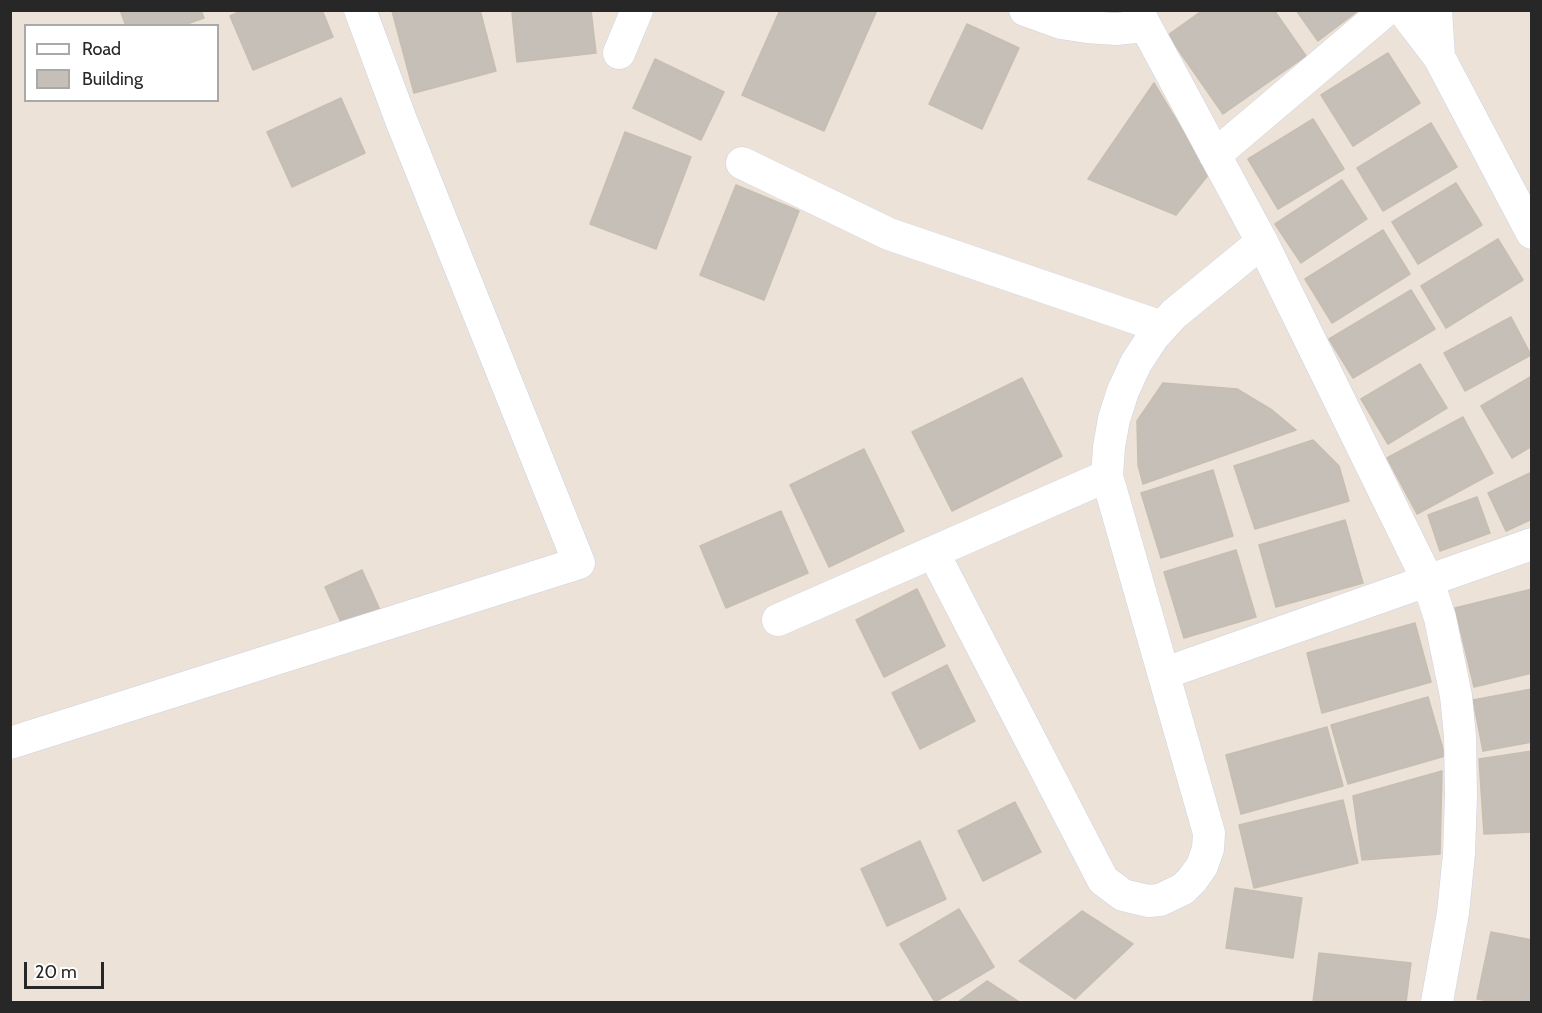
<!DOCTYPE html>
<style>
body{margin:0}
#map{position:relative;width:1542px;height:1013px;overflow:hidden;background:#ece2d7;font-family:Cabin,sans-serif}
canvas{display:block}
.frame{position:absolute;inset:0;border:12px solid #272727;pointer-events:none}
.legend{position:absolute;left:24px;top:24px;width:195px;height:78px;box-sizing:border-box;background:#fff;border:2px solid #a9a9a9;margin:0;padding:8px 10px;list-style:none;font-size:18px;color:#272727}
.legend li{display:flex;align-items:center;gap:12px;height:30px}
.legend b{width:30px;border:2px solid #a9a9a9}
.scale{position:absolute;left:24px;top:962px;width:80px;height:27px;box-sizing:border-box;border:3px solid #272727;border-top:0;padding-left:8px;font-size:18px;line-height:21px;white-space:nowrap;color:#272727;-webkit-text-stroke:4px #fff;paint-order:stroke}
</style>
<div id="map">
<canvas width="1542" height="1013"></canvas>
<div class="frame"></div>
<ul class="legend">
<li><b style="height:8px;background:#fff"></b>Road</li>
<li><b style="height:16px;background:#c6bfb7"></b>Building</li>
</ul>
<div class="scale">20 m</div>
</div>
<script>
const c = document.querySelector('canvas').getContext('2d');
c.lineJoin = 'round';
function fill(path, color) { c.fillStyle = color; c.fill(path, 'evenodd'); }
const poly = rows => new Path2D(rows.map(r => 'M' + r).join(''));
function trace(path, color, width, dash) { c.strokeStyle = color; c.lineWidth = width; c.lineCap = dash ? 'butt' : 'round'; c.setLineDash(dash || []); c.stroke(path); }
const building = poly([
 [120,10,201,10,204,18,181,26,126,26,120,10],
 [243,10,322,10,333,37,253,70,230,16,243,10],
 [480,10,496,71,414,93,392,11,480,10],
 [539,10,591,10,596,53,517,62,512,13,539,10],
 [780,10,877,10,824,131,742,95,780,10],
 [1203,10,1274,10,1306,56,1223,114,1168,35,1203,10],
 [1296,10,1359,10,1318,41,1296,10],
 [967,24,1019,48,982,129,929,104,967,24],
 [1388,53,1420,103,1353,146,1321,95,1388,53],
 [655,59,724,92,701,140,633,108,655,59],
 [1154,83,1209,174,1176,215,1088,179,1154,83],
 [341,98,365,153,292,187,267,132,341,98],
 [1313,119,1344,169,1278,209,1248,159,1313,119],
 [1431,123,1457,167,1383,211,1357,168,1431,123],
 [625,132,691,157,656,249,590,224,625,132],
 [1342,180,1367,219,1301,263,1275,224,1342,180],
 [1456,183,1482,225,1418,264,1392,222,1456,183],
 [736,185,799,211,764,300,700,275,736,185],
 [1383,230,1410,274,1332,323,1305,279,1383,230],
 [1498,239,1523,280,1446,328,1421,286,1498,239],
 [1411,290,1435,329,1353,378,1329,339,1411,290],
 [1511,317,1531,355,1465,391,1444,353,1511,317],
 [1420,364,1447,408,1388,444,1361,399,1420,364],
 [1532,376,1532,446,1512,458,1481,406,1532,376],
 [1022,378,1062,456,952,511,912,432,1022,378],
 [1163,383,1237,389,1272,410,1296,430,1143,484,1138,465,1137,421,1163,383],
 [1463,417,1493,473,1417,514,1387,458,1463,417],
 [1313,440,1339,466,1349,501,1255,529,1234,466,1313,440],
 [864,449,904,531,829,567,790,485,864,449],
 [1213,470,1233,536,1161,558,1141,493,1213,470],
 [1532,472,1532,519,1506,531,1488,493,1532,472],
 [1477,497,1490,533,1440,551,1428,515,1477,497],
 [781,511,808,573,726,608,700,546,781,511],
 [1345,520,1363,583,1276,607,1259,545,1345,520],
 [1236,550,1256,617,1184,638,1164,572,1236,550],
 [362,570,380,610,343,627,325,587,362,570],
 [917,589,945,646,884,677,856,620,917,589],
 [1532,589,1532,673,1474,687,1455,608,1532,589],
 [1415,623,1431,682,1322,713,1307,653,1415,623],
 [947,665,975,721,920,749,892,693,947,665],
 [1532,689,1532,742,1483,751,1473,700,1532,689],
 [1428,697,1445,756,1348,784,1331,725,1428,697],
 [1327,727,1343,786,1241,814,1226,755,1327,727],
 [1532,751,1532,832,1484,834,1479,759,1532,751],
 [1442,771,1440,854,1362,860,1353,796,1442,771],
 [1343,800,1358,863,1254,888,1239,825,1343,800],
 [1015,802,1041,852,983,881,958,831,1015,802],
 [920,841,946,899,887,926,861,869,920,841],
 [1235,888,1302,898,1293,958,1226,948,1235,888],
 [959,909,994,967,935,1002,900,944,959,909],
 [1082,911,1133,944,1075,999,1019,961,1082,911],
 [1491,932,1532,940,1532,1002,1496,1002,1477,999,1491,932],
 [1319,953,1411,963,1406,1002,1313,1002,1319,953],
 [987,981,1019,1002,958,1002,987,981]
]);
const minor = poly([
 [1025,10,1061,23,1087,27,1116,29,1145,26],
 [1137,10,1262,242,1428,581,1440,618,1456,696,1460,736,1461,795,1459,854,1453,913,1437,1002],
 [1403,10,1439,57,1532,233],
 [1436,10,1439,57],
 [619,53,637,10],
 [1215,155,1386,10],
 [742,163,889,234,1162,327],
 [933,552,1103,880,1123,895,1148,901,1160,900,1183,889,1192,880,1202,866,1208,849,1209,833,1107,476,1109,447,1114,419,1123,391,1136,363,1153,337,1174,314,1262,242],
 [778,620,1107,476],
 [1165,673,1532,544],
 [10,743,579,563,401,120,360,10]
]);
fill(building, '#c6bfb7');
trace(building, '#c6beb1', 1.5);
trace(minor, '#cdd2e2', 33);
trace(minor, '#fff', 32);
</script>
